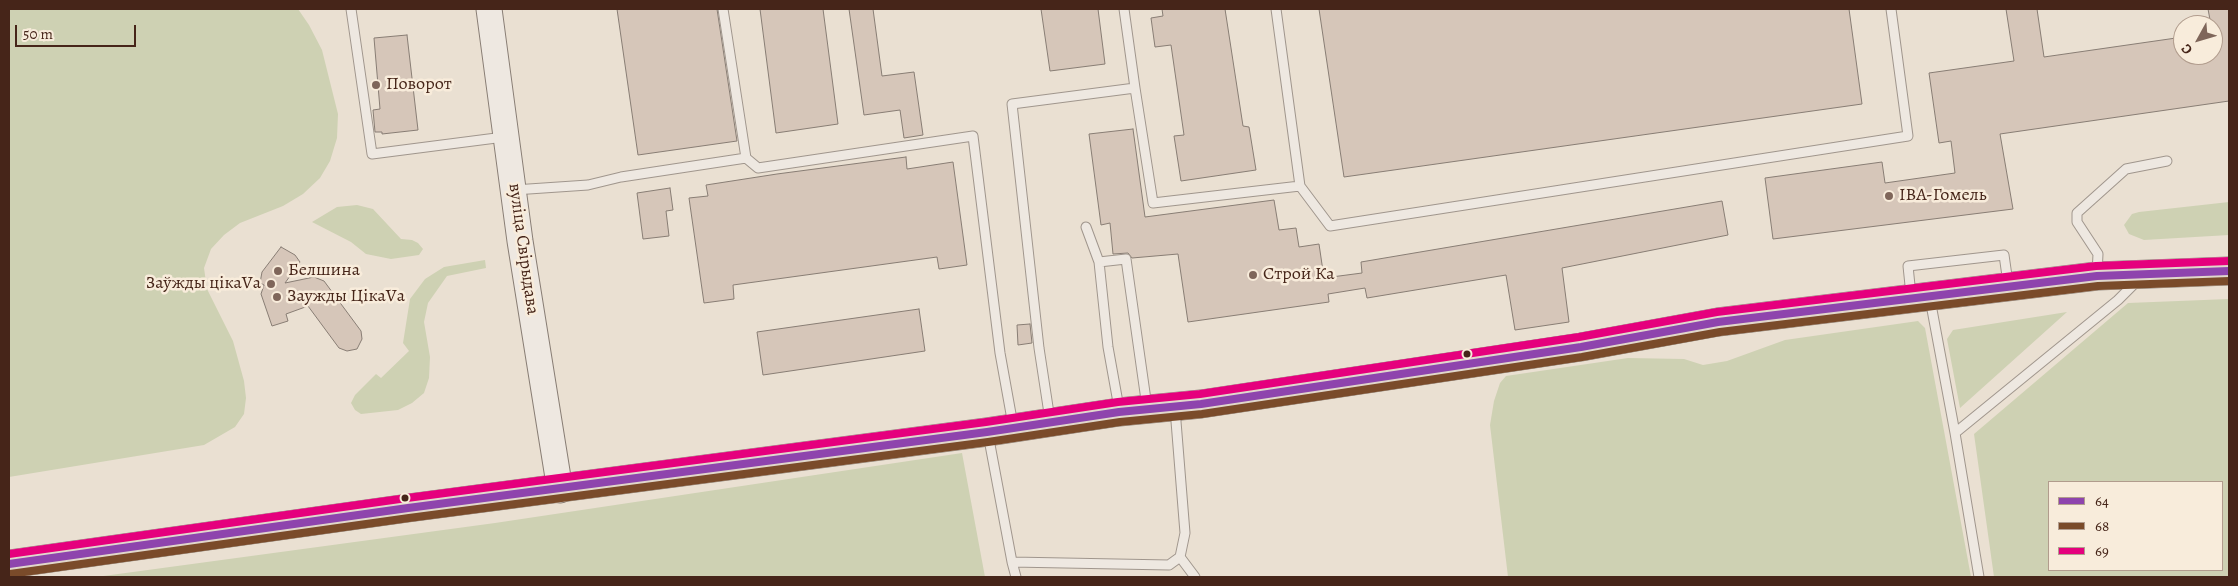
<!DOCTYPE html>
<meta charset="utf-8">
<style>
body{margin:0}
#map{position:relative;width:2238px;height:586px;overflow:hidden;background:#eae0d2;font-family:Alegreya,serif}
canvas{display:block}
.frame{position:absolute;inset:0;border:10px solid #462519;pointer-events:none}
.legend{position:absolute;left:2048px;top:481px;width:175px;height:90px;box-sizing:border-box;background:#f8ecdb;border:1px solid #b19c8d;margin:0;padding:6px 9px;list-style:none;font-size:15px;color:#462519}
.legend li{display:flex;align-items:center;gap:10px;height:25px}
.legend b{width:25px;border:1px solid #b19c8d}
.north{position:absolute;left:2173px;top:15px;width:50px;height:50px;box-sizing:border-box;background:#f8ecdb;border:1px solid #b19c8d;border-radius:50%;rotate:231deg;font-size:14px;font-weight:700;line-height:20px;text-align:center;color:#462519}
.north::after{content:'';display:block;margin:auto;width:18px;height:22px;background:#7f665a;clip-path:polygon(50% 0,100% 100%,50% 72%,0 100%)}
.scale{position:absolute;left:15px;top:25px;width:121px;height:22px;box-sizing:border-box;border:2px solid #462519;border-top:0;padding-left:6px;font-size:15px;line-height:18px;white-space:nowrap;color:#462519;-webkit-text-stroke:4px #f8ecdb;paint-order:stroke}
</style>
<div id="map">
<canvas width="2238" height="586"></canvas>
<div class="frame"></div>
<ul class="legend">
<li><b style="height:6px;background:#8e44ad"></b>64</li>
<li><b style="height:6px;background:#7a4b2a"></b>68</li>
<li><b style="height:6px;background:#e5007d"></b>69</li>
</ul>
<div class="north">С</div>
<div class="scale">50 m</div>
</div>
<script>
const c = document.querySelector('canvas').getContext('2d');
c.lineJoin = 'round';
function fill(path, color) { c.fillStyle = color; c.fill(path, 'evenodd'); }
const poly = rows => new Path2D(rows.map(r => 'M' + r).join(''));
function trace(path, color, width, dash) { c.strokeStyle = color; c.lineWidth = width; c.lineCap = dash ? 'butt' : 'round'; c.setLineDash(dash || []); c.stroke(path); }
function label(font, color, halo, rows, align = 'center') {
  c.font = font + ' Alegreya,serif'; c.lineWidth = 5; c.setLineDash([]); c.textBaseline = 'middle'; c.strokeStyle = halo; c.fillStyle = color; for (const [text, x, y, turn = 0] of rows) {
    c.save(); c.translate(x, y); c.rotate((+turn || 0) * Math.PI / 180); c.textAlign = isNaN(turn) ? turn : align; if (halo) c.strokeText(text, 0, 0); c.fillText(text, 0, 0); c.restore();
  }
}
const green = poly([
 [9,9,298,9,309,25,322,50,338,114,337,138,330,161,320,178,303,194,283,206,240,223,224,235,211,249,204,268,207,289,233,341,244,381,246,398,244,414,235,427,204,445,9,477],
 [2229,202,2229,235,2144,240,2129,234,2124,225,2132,214,2139,212],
 [357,205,373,209,401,239,412,240,418,243,423,249,419,255,391,259,366,254,351,242,312,222,337,207],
 [485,260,486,268,447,276,428,303,424,322,430,357,429,378,424,393,412,403,398,410,361,414,355,410,351,403,355,395,376,374,381,378,409,351,403,343,410,299,425,279,444,267],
 [2229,299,2229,577,1994,577,1974,434,2128,303],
 [2222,482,2222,570,2049,570,2049,482],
 [2067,312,1960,408,1947,339,1953,330],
 [1918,321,1925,328,1971,577,1508,577,1490,425,1494,401,1500,383,1506,376,1628,358,1684,359,1703,365,1727,361,1785,340],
 [962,453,985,577,96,577,495,523]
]);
const building = poly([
 [617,9,717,9,737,141,638,155,617,9],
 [760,9,823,9,838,124,776,133,760,9],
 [849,9,873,9,882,76,914,72,923,135,904,138,900,110,864,115,849,9],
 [1041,9,1098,9,1105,64,1050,71,1041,9],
 [1162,9,1225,9,1243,126,1249,127,1256,170,1181,181,1174,136,1184,135,1171,45,1155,47,1151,18,1163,16,1162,9],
 [1319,9,1849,9,1862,104,1344,177,1319,9],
 [2006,9,2037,9,2044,57,2183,37,2183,55,2213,55,2213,25,2211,25,2208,9,2229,9,2229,101,2000,134,2013,209,1773,239,1765,178,1882,162,1885,183,1955,173,1951,141,1939,143,1929,73,2014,61,2006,9],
 [407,35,418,130,382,134,382,132,375,132,373,110,380,109,374,38,407,35],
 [1133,129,1145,217,1274,200,1279,230,1296,228,1299,247,1319,244,1324,278,1362,273,1361,262,1722,201,1728,235,1562,268,1569,322,1515,330,1506,275,1367,298,1365,288,1328,294,1329,302,1188,322,1178,254,1132,258,1128,253,1113,254,1110,223,1101,225,1089,134,1133,129],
 [906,157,907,169,953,162,967,265,939,269,937,257,733,285,734,299,704,303,689,198,708,196,706,185,777,174,906,157],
 [670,188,673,210,666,211,669,236,643,239,637,193,670,188],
 [281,247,295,255,300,262,285,283,314,277,324,281,361,331,362,339,357,349,347,351,339,348,308,306,286,314,288,321,272,326,261,294,264,285,260,283,262,272,281,247],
 [919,309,925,351,763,375,757,332,919,309],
 [1030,324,1032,343,1018,345,1017,325,1030,324]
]);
const service = poly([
 [351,9,372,154,504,137],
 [723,9,746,158],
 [1124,9,1135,88],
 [1276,9,1300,186,1330,226,1908,136,1891,9],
 [514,190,588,185,621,177,746,158,758,168,973,136,1000,353,1013,425],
 [1086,227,1099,262,1126,259,1147,407],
 [1099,262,1108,347,1119,408],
 [2097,274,2098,254,2077,222,2077,213,2126,169,2167,161],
 [1911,295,1908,266,2004,255,2008,283],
 [1930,299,1955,433,1979,577],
 [1050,420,1039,348,1012,104,1135,88,1153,203,1300,186],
 [1955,433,2118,300,2137,281],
 [988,434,1012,562,1169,565,1180,557,1185,533,1175,409],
 [1180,557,1195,577],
 [1012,562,1016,577]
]);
const secondary = poly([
 [489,9,520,241,560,490]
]);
const primary = poly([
 [9,564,408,508,987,432,1119,412,1201,404,1581,347,1718,322,2097,276,2229,271]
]);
const bus1 = poly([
 [9,564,408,508,987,432,1119,412,1201,404,1581,347,1718,322,2097,276,2229,271]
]);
const bus2 = poly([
 [10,574,409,518,988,442,1120,422,1202,414,1582,357,1720,332,2098,286,2229,281]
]);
const bus3 = poly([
 [9,554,407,498,986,422,1118,402,1200,394,1579,337,1717,312,2096,266,2229,261]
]);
const markers = [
 [376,85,5,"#7f665a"],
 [1889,196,5,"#7f665a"],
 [278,271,5,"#7f665a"],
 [1253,275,5,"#7f665a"],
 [271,284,5,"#7f665a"],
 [277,297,5,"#7f665a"],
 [1467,354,4.5,"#462519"],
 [405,498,4.5,"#462519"]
];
const poiNames = [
 ["Поворот",386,85],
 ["IBA-Гомель",1899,196],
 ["Белшина",288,271],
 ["Строй Ка",1263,275],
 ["Заўжды цікаVа",261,284,"right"],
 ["Заужды ЦікаVа",287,297]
];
const streetNames = [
 ["вуліца Свірыдава",523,249,82]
];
fill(green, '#ced1b3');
fill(building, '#d6c6b9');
trace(building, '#887d74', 1);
trace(service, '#a0968d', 11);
trace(secondary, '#887d74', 27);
trace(primary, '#887d74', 29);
trace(service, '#eee8e1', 9);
trace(secondary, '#eee8e1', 25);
trace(primary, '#e1d8cc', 28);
trace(bus1, '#8e44ad', 8);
trace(bus2, '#7a4b2a', 8);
trace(bus3, '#e5007d', 8);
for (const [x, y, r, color] of markers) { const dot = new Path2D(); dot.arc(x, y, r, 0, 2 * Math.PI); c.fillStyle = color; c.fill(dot); trace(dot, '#f8ecdb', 2); }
label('18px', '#462519', '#f8ecdb', poiNames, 'left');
label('18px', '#462519', '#f8ecdb', streetNames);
</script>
